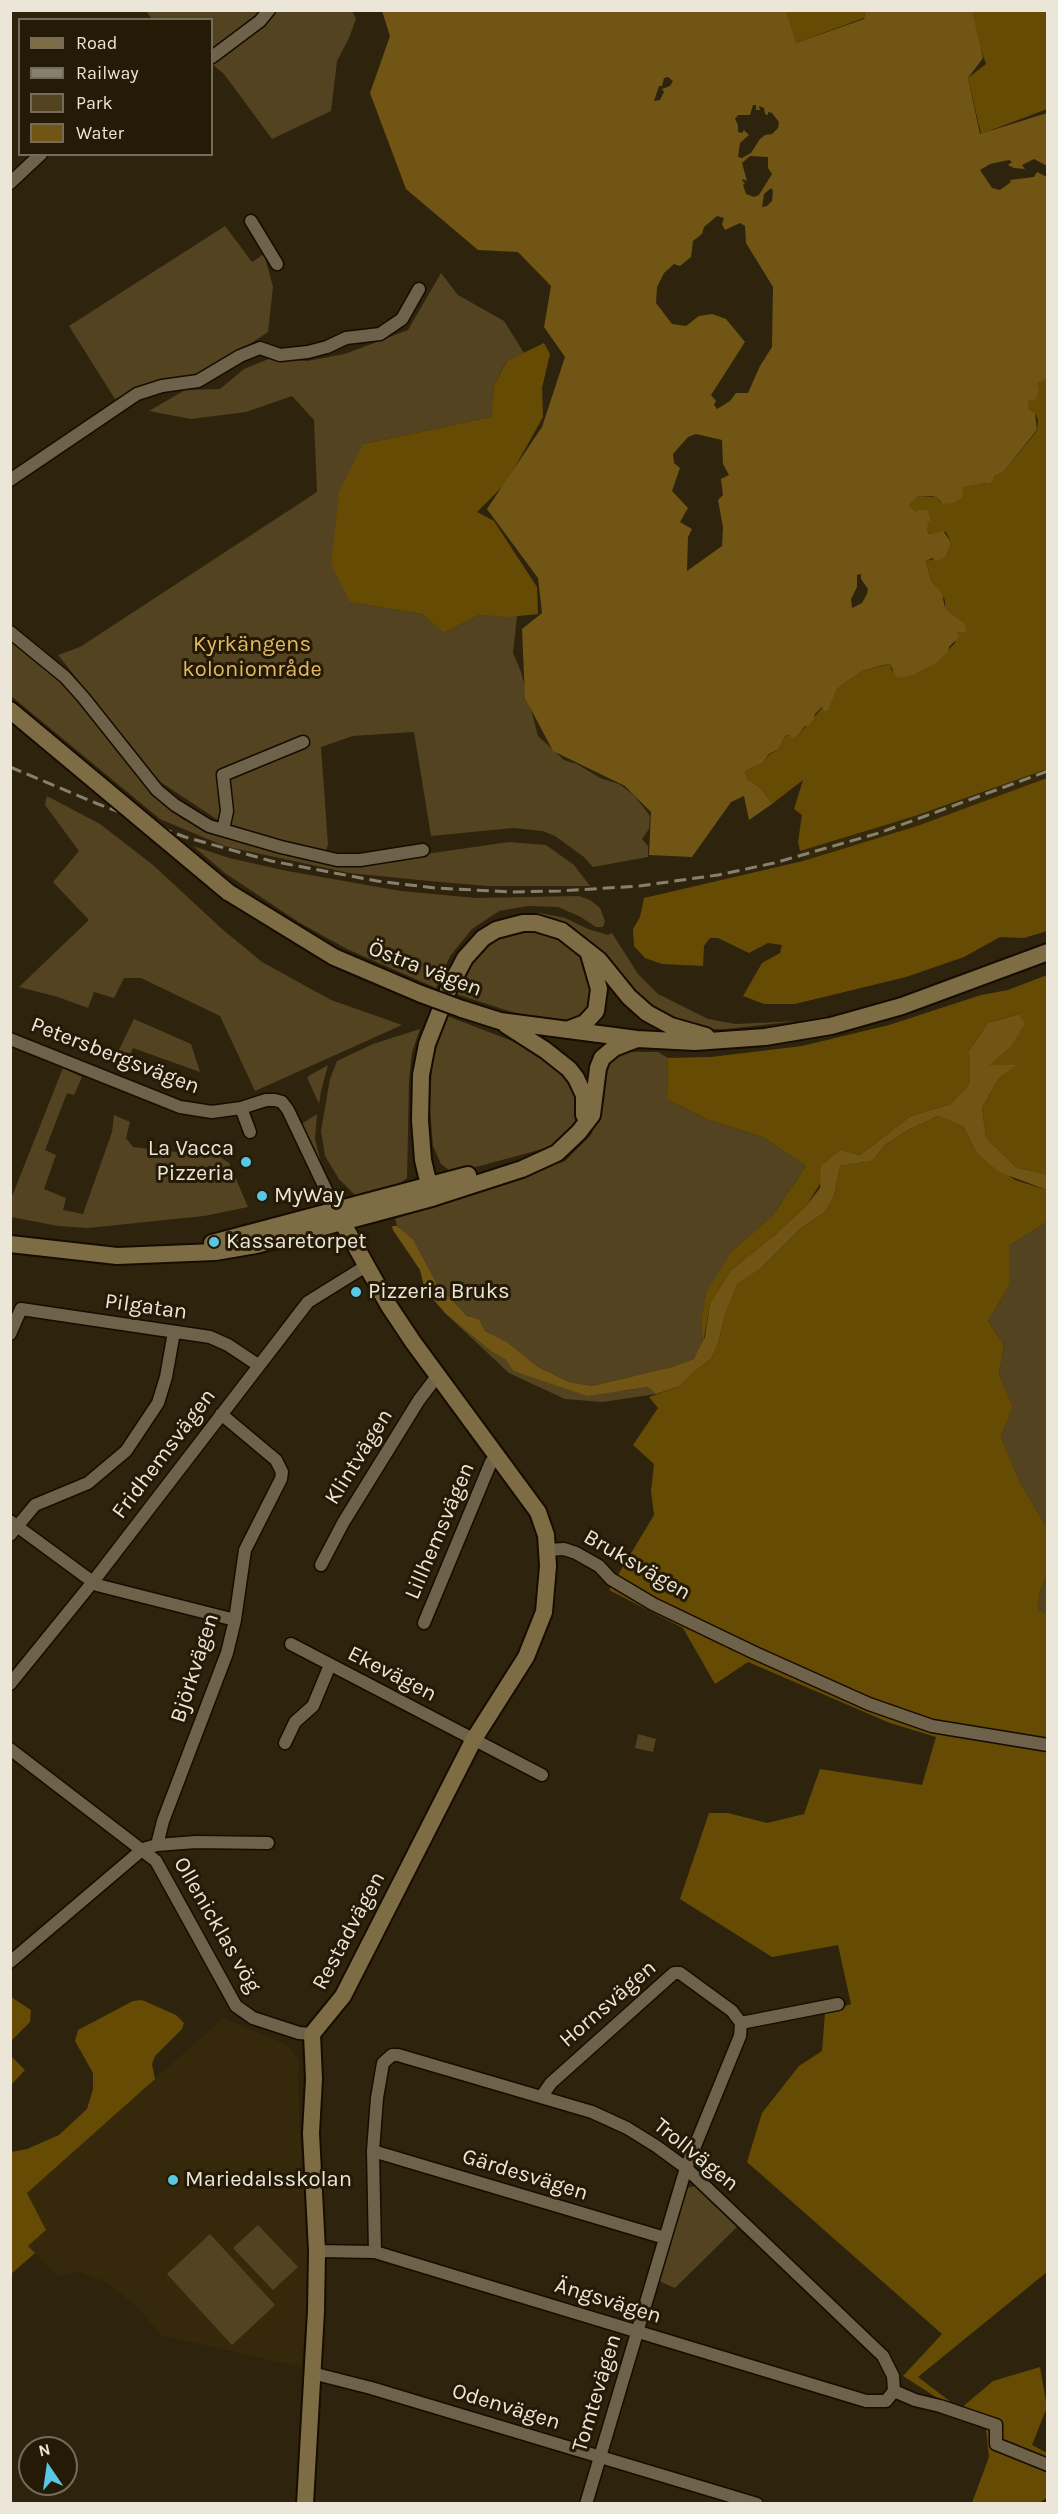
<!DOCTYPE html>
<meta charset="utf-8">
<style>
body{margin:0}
#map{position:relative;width:1058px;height:2514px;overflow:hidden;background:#2e240e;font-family:Karla,sans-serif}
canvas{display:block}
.frame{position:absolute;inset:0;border:12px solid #ece6d9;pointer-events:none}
.legend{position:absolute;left:18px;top:18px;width:195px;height:138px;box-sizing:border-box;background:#241a05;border:2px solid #746c5a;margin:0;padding:8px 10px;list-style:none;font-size:18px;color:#ece6d9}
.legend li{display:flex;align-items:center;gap:12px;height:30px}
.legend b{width:30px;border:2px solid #746c5a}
.north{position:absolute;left:18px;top:2436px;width:60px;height:60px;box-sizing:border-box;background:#241a05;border:2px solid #746c5a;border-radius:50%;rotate:347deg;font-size:16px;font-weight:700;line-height:24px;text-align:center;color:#ece6d9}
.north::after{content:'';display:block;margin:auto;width:21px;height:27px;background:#58c8e4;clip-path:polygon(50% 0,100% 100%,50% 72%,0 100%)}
</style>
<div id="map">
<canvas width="1058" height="2514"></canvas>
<div class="frame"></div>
<ul class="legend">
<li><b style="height:8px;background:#7e6c44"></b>Road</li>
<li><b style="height:8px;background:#88806e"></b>Railway</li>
<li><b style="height:16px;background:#534321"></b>Park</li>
<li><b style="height:16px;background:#705514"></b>Water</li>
</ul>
<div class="north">N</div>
</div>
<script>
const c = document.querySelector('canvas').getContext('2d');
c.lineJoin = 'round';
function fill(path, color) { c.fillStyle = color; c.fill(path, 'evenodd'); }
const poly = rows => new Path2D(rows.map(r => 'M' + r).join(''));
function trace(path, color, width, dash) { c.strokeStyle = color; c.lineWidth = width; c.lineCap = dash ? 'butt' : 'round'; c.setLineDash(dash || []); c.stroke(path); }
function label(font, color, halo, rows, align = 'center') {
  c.font = font + ' Karla,sans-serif'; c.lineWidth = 6; c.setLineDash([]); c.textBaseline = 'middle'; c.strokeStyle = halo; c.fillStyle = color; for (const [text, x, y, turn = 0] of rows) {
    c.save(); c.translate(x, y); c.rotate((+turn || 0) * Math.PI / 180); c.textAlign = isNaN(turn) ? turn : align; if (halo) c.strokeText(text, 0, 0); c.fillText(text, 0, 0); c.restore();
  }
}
const built = poly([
 [1047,769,1047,778,917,826,803,861,800,851,915,816],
 [223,2018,287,2045,298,2059,300,2137,306,2196,309,2251,307,2311,301,2367,161,2335,137,2306,104,2281,80,2272,57,2276,28,2246,46,2230,27,2193]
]);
const green = poly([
 [146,11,256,11,268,20,277,11,352,11,356,19,349,38,337,61,331,111,272,139,224,74,212,64,212,20,152,19],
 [225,226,252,262,264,254,273,287,268,332,227,359,208,375,170,378,115,399,69,326],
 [441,273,458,295,504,321,524,353,506,362,494,386,491,417,363,444,350,602,422,614,444,633,479,615,517,616,513,653,521,672,538,736,564,760,577,764,600,778,619,784,634,795,650,816,649,829,642,839,648,846,648,857,593,867,584,857,555,836,543,831,513,828,431,836,414,732,353,736,321,747,328,845,326,850,230,828,159,781,58,655,80,647,317,492,314,420,292,396,246,412,191,419,149,411,185,390,220,389,244,369,271,358,307,361,345,354,408,330],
 [10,640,76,695,155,797,184,820,249,842,356,864,509,842,546,845,574,865,590,886,488,886,429,881,349,873,224,846,160,819,11,696],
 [47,796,100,824,153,865,222,929,262,962,331,1000,402,1025,255,1091,220,1016,141,978,124,978,114,998,94,992,88,1008,58,997,19,987,89,920,53,882,79,851,45,805],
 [193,846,229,858,287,871,401,891,476,898,579,896,590,900,600,908,605,921,603,927,596,927,581,917,558,907,528,906,499,911,472,929,450,956,436,988,347,949,300,923,225,873],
 [540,913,565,918,588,929,608,935,612,933,638,974,658,994,708,1019,736,1024,798,1021,726,1029,698,1029,660,1016,631,989,599,950,573,927,550,918,525,915,490,926,500,919,520,914],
 [527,930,551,935,567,943,581,957,589,973,592,989,592,1008,571,1024,512,1012,456,994,472,961,489,944,509,932],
 [447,1016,520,1044,544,1057,575,1086,580,1107,575,1122,565,1137,550,1147,476,1167,449,1170,441,1164,433,1146,430,1109,432,1061],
 [134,1019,191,1044,200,1072,133,1048,127,1062,115,1058],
 [420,1029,412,1052,409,1080,407,1178,395,1187,373,1194,355,1195,339,1179,325,1156,321,1131,330,1079,337,1061,373,1044],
 [620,1052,658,1052,668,1058,667,1099,709,1120,763,1137,806,1166,773,1215,733,1250,701,1321,703,1344,694,1359,672,1367,592,1386,569,1382,538,1367,507,1342,485,1331,479,1319,467,1316,437,1284,413,1239,397,1226,395,1219,565,1161,591,1135,604,1100,607,1068],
 [328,1065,321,1091,319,1104,307,1077],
 [63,1068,82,1077,74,1095,67,1093,45,1150,56,1155,44,1189,66,1198,63,1210,83,1214,112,1132,114,1115,130,1122,126,1138,133,1147,220,1157,229,1163,248,1207,204,1216,88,1228,58,1226,11,1217,11,1199],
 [317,1114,315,1139,322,1167,301,1129,303,1123],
 [1047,1222,1047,1528,1020,1482,1001,1437,1013,1406,999,1374,1004,1345,988,1321,1009,1286,1009,1246],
 [446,1314,492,1352,506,1360,513,1371,549,1383,622,1391,648,1387,656,1394,603,1402,565,1399,509,1373],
 [1047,1574,1047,1616,1038,1609,1039,1595],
 [638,1734,656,1739,653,1752,635,1748],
 [695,2186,737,2227,675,2288,661,2282,658,2277,687,2188],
 [258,2225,298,2267,273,2290,233,2248],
 [210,2234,275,2305,232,2345,167,2274]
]);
const forest = poly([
 [967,10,1047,11,1047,109,981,134,968,78,986,64],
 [762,11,865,11,864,18,796,43],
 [544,343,550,354,542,388,543,417,506,483,477,512,494,521,537,587,538,614,509,617,479,615,444,633,422,614,350,602,331,564,339,492,363,444,491,417,494,386,507,361],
 [1047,378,1047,769,915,816,800,851,798,842,802,815,794,809,803,780,772,804,761,788,747,779,745,771,763,763,769,755,779,749,785,736,799,734,823,707,828,710,837,689,862,671,890,664,892,671,944,654,955,643,956,632,963,622,945,608,945,600,931,581,926,561,946,556,951,544,949,538,946,532,931,534,927,530,927,510,919,510,916,514,909,505,919,496,936,497,941,503,962,487,987,483,990,485,995,476,1004,471,1037,431,1038,420,1035,413,1028,408,1028,401,1037,384],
 [1047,778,1047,931,1024,938,1000,937,964,957,906,977,795,1004,764,1004,743,996,762,963,780,953,782,945,768,943,749,953,718,938,710,938,704,946,703,966,662,964,645,958,634,946,633,929,640,917,644,898,803,861,917,826],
 [1047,975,1047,1174,1017,1168,986,1138,982,1108,999,1078,1016,1065,989,1066,1010,1048,1018,1014,988,1023,969,1051,970,1083,951,1104,911,1116,860,1155,841,1150,807,1205,776,1234,731,1270,710,1303,703,1344,701,1321,707,1291,733,1250,773,1215,806,1166,763,1137,709,1120,667,1099,668,1058,711,1057,802,1046,889,1025,981,995,1008,990],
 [938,1116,963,1126,976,1152,1015,1180,1047,1190,1047,1222,1009,1246,1009,1286,988,1321,1004,1345,999,1374,1013,1406,1001,1437,1020,1482,1047,1528,1047,1574,1039,1595,1038,1609,1048,1616,1047,2272,918,2377,960,2409,993,2381,1040,2367,1047,2407,1032,2445,1047,2453,1048,2497,1039,2503,972,2503,989,2457,986,2429,903,2376,942,2334,747,2162,762,2113,799,2066,822,2051,825,2013,851,2004,838,1945,772,1957,680,1899,709,1813,728,1813,767,1823,804,1814,820,1769,922,1785,936,1737,890,1723,748,1662,715,1684,683,1628,609,1590,654,1515,651,1491,654,1464,633,1445,658,1408,649,1397,680,1386,696,1370,711,1359,718,1344,725,1315,736,1284,760,1269,801,1228,825,1212,834,1196,840,1166,872,1161,886,1144,908,1130],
 [11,1997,31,2010,30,2022,11,2041],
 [142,2000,176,2015,184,2023,182,2029,155,2056,152,2064,155,2079,27,2193,46,2230,28,2246,35,2253,11,2274,11,2152,27,2149,59,2135,87,2109,93,2089,93,2073,75,2041,78,2030,133,2001],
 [11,2056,25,2070,11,2085]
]);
const water = poly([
 [972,11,983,58,968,78,980,134,1047,113,1047,166,1034,159,1022,165,1025,169,1014,168,1008,165,1012,162,1009,160,990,164,980,170,992,188,1000,190,1011,182,1010,180,1034,177,1037,172,1047,177,1048,378,1037,384,1039,389,1036,399,1028,401,1028,408,1035,413,1037,430,1004,471,995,476,990,485,987,483,963,487,962,497,953,503,943,504,936,497,931,496,919,496,909,505,916,513,918,510,927,510,931,520,928,522,927,530,930,534,943,531,949,539,951,544,946,556,938,561,932,558,926,561,931,581,942,594,945,608,963,622,966,627,966,632,956,632,959,637,949,647,948,652,936,663,913,675,897,678,890,664,884,665,862,671,837,689,828,711,824,711,822,707,815,714,814,719,808,726,805,726,799,734,792,739,789,735,785,736,779,749,769,754,763,763,745,771,747,779,761,788,772,804,749,820,744,796,731,802,692,857,649,855,651,812,625,786,553,751,525,698,522,629,542,613,538,578,487,509,542,427,565,357,544,327,551,286,518,252,478,250,406,189,370,93,390,36,382,11,786,11,796,43,864,19,865,11],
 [668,77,673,81,670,86,662,89,664,92,660,100,654,101,659,86,662,86,664,78],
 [753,105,756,105,756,110,760,110,759,106,764,108,765,114,768,115,768,112,772,113,779,122,778,128,772,134,765,135,760,139,751,153,742,158,738,157,740,143,749,135,744,130,742,133,738,132,738,125,735,119,738,115,750,115],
 [750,156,768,157,768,168,772,174,759,195,754,197,746,194,743,185,745,183,742,181,743,179,747,181,742,163],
 [771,188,773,191,772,201,767,206,762,207,764,194],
 [717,216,724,218,722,224,725,230,740,223,745,226,746,243,773,287,772,347,760,366,748,393,736,393,730,401,717,409,714,405,716,401,711,395,745,342,726,319,712,314,699,316,686,326,672,324,656,303,657,287,664,273,674,264,680,266,691,257,693,241,702,234,704,227],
 [696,434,722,440,723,464,729,475,721,479,723,495,718,500,723,527,722,546,687,571,688,537,692,529,680,522,688,508,672,491,680,468,674,463,673,454,688,437],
 [861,574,861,579,868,589,867,594,862,603,852,608,851,599,857,587,857,575],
 [1019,1014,1025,1024,1010,1048,990,1065,1017,1065,999,1078,982,1108,986,1138,1017,1168,1047,1174,1047,1190,999,1172,976,1152,963,1126,938,1116,908,1130,886,1144,872,1161,840,1166,834,1196,825,1212,801,1228,760,1269,737,1284,725,1315,718,1344,711,1359,696,1370,680,1386,656,1394,648,1387,587,1396,513,1371,506,1360,492,1352,446,1314,425,1290,420,1270,393,1230,392,1226,397,1226,413,1239,437,1284,467,1316,479,1319,485,1331,507,1342,538,1367,569,1382,592,1386,672,1367,694,1359,705,1337,710,1303,731,1270,776,1234,807,1205,820,1188,821,1166,841,1150,860,1155,911,1116,951,1104,970,1083,969,1051,988,1023]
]);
const street = poly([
 [212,57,260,21,269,10],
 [10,183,41,154],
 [251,221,277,264],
 [10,480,137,394,162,386,198,381,240,356,260,348,280,355,308,352,327,347,346,338,380,334,402,319,419,289],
 [10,632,65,677,83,697,157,790,175,805,209,826,281,847,337,860,360,860,423,850],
 [223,830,227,811,223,775,303,742],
 [10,1039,180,1107,212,1112,241,1108,266,1100,275,1100,282,1102,288,1110,336,1211],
 [241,1108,250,1132],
 [10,1334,21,1309,210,1337,228,1345,258,1365],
 [10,1521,97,1585,235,1620],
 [10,1535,35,1505,88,1483,126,1451,158,1403,166,1377,174,1332],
 [548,1550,564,1549,576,1553,599,1566,611,1579,653,1604,755,1653,869,1704,932,1726,1048,1745],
 [321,1565,343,1523,419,1400,438,1375],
 [424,1623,491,1462,497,1457],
 [291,1644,542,1775],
 [10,1684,92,1583,308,1302,366,1266],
 [285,1743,295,1722,313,1706,330,1665],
 [10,1749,156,1861,236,2006,253,2018,299,2033,312,2034],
 [157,1845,163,1821,227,1653,235,1620,245,1550,281,1479,282,1472,276,1460,221,1414],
 [10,1962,143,1849,157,1845,196,1842,268,1843],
 [741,2023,838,2004],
 [542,2096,551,2083,674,1973,680,1973,732,2011,741,2023],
 [373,2151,665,2238],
 [317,2251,375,2252,866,2401,886,2401,894,2391,893,2376,883,2356,686,2168,656,2146,627,2128,592,2112,398,2055,392,2055,383,2063,377,2098,373,2151,375,2252],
 [312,2373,371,2388,757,2504],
 [894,2391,915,2400,940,2406,996,2425,996,2444,1048,2465],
 [586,2504,686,2168,740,2036,741,2023]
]);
const secondary = poly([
 [10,710,46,740],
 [228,892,334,957,421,994],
 [462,1009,500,1021,637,1039,695,1042,765,1037,831,1026,902,1006,1048,952],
 [506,1025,545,1050,569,1069,576,1078,584,1095,584,1115],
 [567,1030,585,1023,596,1011,599,989,589,954],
 [432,1198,423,1160,420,1120,421,1075,427,1044,449,988,465,958,483,938,496,930,523,923,536,923,562,931,599,960,629,997,647,1013,671,1026,706,1036],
 [212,1243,468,1175],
 [10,1244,117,1256,215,1252,256,1245,432,1198,522,1169,557,1153,579,1132,592,1115,598,1068,602,1058,614,1048,637,1039],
 [305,2504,316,2311,317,2251,311,2133,314,2079,312,2034,343,1996,474,1739,526,1657,544,1612,548,1566,546,1535,538,1512,413,1342,389,1306,336,1211]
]);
const rail = poly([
 [10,767,98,804,185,837,271,861,377,881,435,888,512,892,560,891,639,886,718,875,774,863,879,833,1048,771]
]);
const secondaryBridge = poly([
 [46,740,228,892],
 [421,994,462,1009]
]);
const markers = [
 [246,1162,6,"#58c8e4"],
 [262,1196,6,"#58c8e4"],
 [214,1242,6,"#58c8e4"],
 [356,1292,6,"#58c8e4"],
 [173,2180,6,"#58c8e4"]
];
const parkNames = [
 ["Kyrkängens",252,645],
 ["koloniområde",252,670]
];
const streetNames = [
 ["Östra vägen",425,969,21],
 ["Petersbergsvägen",115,1056,21],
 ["Pilgatan",146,1307,8],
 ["Fridhemsvägen",164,1454,-53],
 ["Klintvägen",359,1457,-58],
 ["Lillhemsvägen",440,1531,-67],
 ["Bruksvägen",637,1565,30],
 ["Björkvägen",195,1668,-72],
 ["Ekevägen",392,1674,27],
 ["Ollenicklas vög",217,1925,60],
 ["Restadvägen",349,1931,-62],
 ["Hornsvägen",608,2004,-41],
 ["Trollvägen",696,2155,39],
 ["Gärdesvägen",525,2175,17],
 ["Ängsvägen",608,2301,17],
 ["Tomtevägen",597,2393,-73],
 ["Odenvägen",506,2407,17]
];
const poiNames = [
 ["La Vacca",234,1149,"right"],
 ["Pizzeria",234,1174,"right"],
 ["MyWay",274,1196],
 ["Kassaretorpet",226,1242],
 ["Pizzeria Bruks",368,1292],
 ["Mariedalsskolan",185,2180]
];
fill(built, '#36290b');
fill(green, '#534321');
fill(forest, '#654b04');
fill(water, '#705514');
trace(street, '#160c00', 15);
trace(secondary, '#160c00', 20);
trace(street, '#6e624b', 12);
trace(secondary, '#7e6c44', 16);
trace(rail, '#88806e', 3, [12, 6]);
trace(secondaryBridge, '#160c00', 20, []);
trace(secondaryBridge, '#7e6c44', 16);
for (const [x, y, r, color] of markers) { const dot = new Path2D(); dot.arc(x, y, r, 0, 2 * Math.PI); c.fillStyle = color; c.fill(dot); trace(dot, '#241a05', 2); }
label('22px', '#e3ba62', '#241a05', parkNames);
label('22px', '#ece6d9', '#241a05', streetNames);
label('22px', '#ece6d9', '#241a05', poiNames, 'left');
</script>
